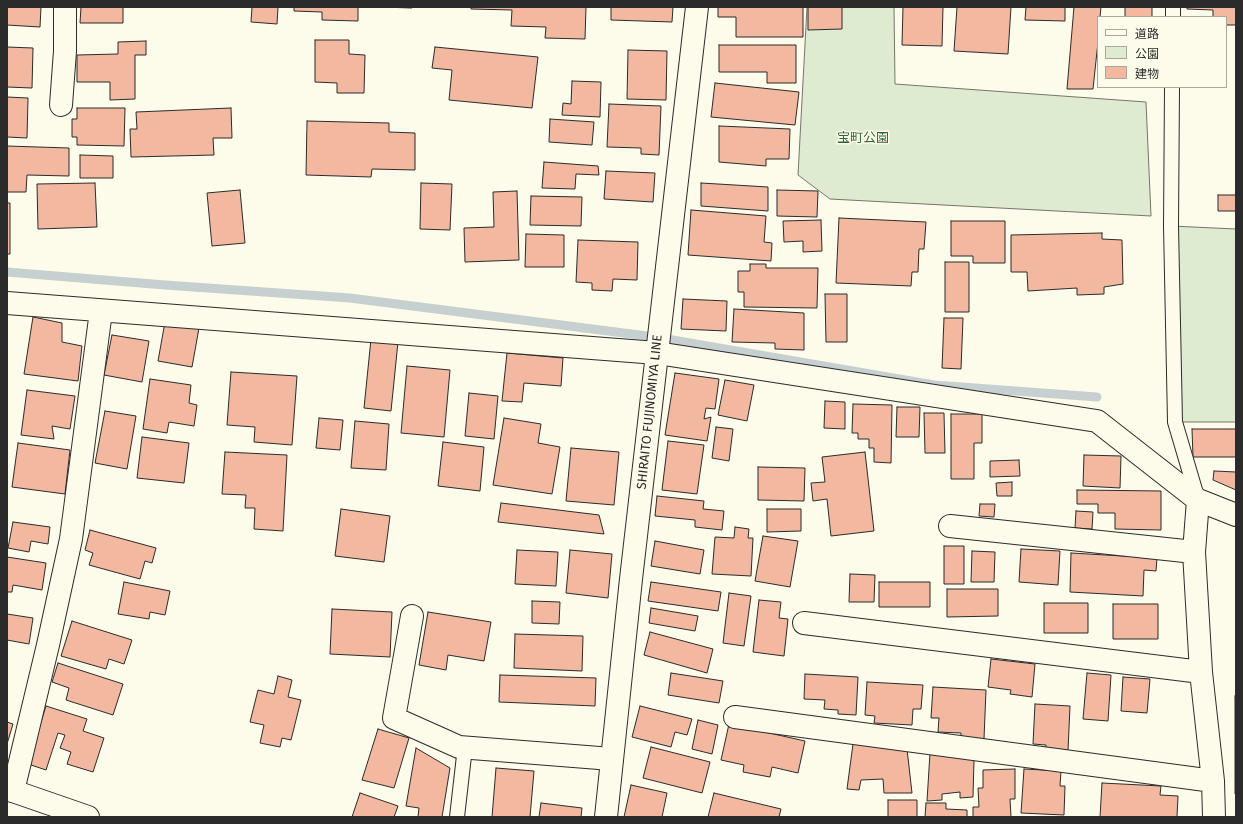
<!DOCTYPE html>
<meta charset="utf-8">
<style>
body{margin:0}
#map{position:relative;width:1243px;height:824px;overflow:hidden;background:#fdfbea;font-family:"Fira Sans","Noto Sans JP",sans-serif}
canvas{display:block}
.frame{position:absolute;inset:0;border:8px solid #2b2b2b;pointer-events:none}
.legend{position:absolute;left:1097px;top:16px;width:130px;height:72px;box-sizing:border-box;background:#fdfbea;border:1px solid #a9a89e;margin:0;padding:5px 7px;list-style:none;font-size:12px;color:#2b2b2b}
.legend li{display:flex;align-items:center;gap:8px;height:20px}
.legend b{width:20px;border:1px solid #a9a89e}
</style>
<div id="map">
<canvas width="1243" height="824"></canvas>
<div class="frame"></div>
<ul class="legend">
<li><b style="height:5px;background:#fdfbea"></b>道路</li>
<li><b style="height:11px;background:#deebd1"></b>公園</li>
<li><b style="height:11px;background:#f2b8a0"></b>建物</li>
</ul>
</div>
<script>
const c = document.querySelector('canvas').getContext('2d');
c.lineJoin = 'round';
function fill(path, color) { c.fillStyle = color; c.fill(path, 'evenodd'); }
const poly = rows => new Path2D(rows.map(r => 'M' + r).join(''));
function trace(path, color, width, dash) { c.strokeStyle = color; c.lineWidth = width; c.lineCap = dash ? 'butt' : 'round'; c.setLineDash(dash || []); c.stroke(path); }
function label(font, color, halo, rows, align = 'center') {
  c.font = font + ' "Fira Sans","Noto Sans JP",sans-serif'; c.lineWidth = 3; c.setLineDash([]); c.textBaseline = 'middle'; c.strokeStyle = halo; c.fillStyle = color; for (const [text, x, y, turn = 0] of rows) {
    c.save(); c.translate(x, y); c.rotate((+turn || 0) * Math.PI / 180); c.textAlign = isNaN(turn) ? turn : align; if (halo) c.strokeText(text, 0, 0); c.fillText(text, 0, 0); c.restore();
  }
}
const green = poly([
 [807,7,894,7,895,84,1146,102,1151,216,830,199,798,175,807,7],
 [1171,226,1236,229,1236,422,1175,422,1171,226]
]);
const stream = poly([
 [7,272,165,285,350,298,655,337,934,385,1097,397]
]);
const building = poly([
 [7,7,41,7,40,27,7,25,7,7],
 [81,7,123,7,123,23,80,23,81,7],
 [252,7,278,7,277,24,251,22,252,7],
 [294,7,358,7,358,21,322,20,322,12,294,11,294,7],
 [382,7,412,7,412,8,382,7],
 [471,7,586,7,585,39,545,38,546,27,511,26,512,10,471,9,471,7],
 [611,7,673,7,672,22,611,20,611,7],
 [718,7,803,7,803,37,736,37,736,17,718,17,718,7],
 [808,7,842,7,842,29,808,30,808,7],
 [903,7,943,7,942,46,902,45,903,7],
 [957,7,1011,7,1008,54,954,51,957,7],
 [1026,7,1065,7,1065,21,1025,20,1026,7],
 [1074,7,1101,7,1100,17,1098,17,1098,42,1093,89,1067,89,1074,7],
 [1125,7,1152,7,1152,17,1125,17,1125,7],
 [1187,7,1236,7,1236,25,1226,25,1226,17,1213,17,1213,10,1187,9,1187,7],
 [315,40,349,40,349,54,365,55,364,93,337,93,337,83,315,82,315,40],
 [146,41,146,55,135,55,135,99,110,100,110,82,77,82,77,55,118,54,118,42,146,41],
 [719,45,796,45,796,83,767,83,767,72,719,72,719,45],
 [7,47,33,48,32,88,7,87,7,47],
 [435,47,538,57,532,108,449,100,452,70,432,68,435,47],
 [628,50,667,51,666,100,627,99,628,50],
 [572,81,601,82,600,117,562,115,563,103,571,104,572,81],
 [715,83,799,92,795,125,711,117,715,83],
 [7,97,28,98,27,138,7,137,7,97],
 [609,104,661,106,659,155,641,154,641,148,607,147,609,104],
 [77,108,125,108,124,146,77,145,77,137,72,137,72,119,77,119,77,108],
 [231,108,232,138,213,138,214,155,131,157,130,129,137,129,136,112,231,108],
 [550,119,594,122,592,145,549,142,550,119],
 [307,121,389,123,389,132,415,133,415,170,372,169,371,177,306,175,307,121],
 [719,126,790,129,789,159,766,159,766,166,719,162,719,126],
 [7,146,69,148,69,176,27,175,26,192,7,192,7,146],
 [80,155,113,156,113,178,80,178,80,155],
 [544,162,598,166,599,175,576,174,575,189,542,188,544,162],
 [606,171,655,173,653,202,604,199,606,171],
 [95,183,97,227,38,229,37,184,95,183],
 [421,183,452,184,450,230,420,229,421,183],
 [701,183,768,187,768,211,701,206,701,183],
 [240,190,245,243,212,246,207,193,240,190],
 [777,190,818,191,817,217,777,216,777,190],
 [517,191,519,260,465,262,464,228,494,227,493,192,517,191],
 [1218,195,1236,195,1236,211,1218,211,1218,195],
 [531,196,582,197,581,226,530,225,531,196],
 [7,203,10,203,10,254,7,254,7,203],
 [691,210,766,216,764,242,772,243,771,261,688,255,691,210],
 [839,218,926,222,924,249,919,249,918,272,912,272,911,286,836,283,839,218],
 [821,220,822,251,803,252,803,241,784,242,783,221,821,220],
 [951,221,1005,221,1005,263,973,263,973,256,951,256,951,221],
 [1102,233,1102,239,1122,240,1123,284,1104,287,1104,294,1077,295,1077,288,1028,291,1027,272,1011,272,1011,235,1102,233],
 [526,234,564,235,564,267,525,267,526,234],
 [578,240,638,242,637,280,613,279,612,291,592,290,592,283,576,282,578,240],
 [945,262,969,262,969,312,945,312,945,262],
 [750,264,766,264,766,268,818,268,817,308,744,307,744,292,738,292,738,271,750,271,750,264],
 [825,294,847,294,847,342,826,342,825,294],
 [683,299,727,301,726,331,681,329,683,299],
 [734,309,804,313,804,350,775,349,775,343,732,342,734,309],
 [33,317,62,323,62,342,82,346,78,381,24,374,33,317],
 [944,318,963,318,961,369,942,368,944,318],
 [165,322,199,328,192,367,158,361,165,322],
 [112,335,149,341,142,382,104,375,112,335],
 [371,339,398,342,391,411,364,408,371,339],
 [507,353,563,358,561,386,524,383,522,402,502,401,507,353],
 [407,366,450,370,444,437,401,433,407,366],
 [231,372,297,376,292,445,254,442,255,427,227,425,231,372],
 [675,373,719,379,715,409,706,408,704,419,711,417,707,441,665,435,675,373],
 [150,379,191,385,189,403,197,405,194,426,169,422,167,433,143,429,150,379],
 [725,380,754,385,747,421,718,415,725,380],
 [27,390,75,396,70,429,52,426,54,439,21,435,27,390],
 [469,393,498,396,494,439,465,436,469,393],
 [825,401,845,402,845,429,824,428,825,401],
 [853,404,892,405,891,463,874,462,874,448,869,448,869,439,858,439,858,433,852,433,853,404],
 [897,407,920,407,919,437,896,437,897,407],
 [105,411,136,416,127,469,95,463,105,411],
 [924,413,944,413,945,453,925,453,924,413],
 [951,414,982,414,982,443,974,443,974,479,951,479,951,414],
 [319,418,343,420,340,450,316,448,319,418],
 [504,418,541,424,538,443,560,447,552,494,493,485,504,418],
 [355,421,389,424,386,470,351,468,355,421],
 [716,427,733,429,729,461,712,458,716,427],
 [1192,429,1236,429,1236,457,1193,457,1192,429],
 [142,437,189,443,184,483,137,478,142,437],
 [668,441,704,445,697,494,662,490,668,441],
 [443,442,484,447,480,491,438,486,443,442],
 [18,443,70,450,65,494,12,487,18,443],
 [571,448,619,452,614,505,566,501,571,448],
 [225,452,287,455,283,531,254,529,255,508,245,508,246,495,222,494,225,452],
 [865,452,874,531,831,536,827,499,813,501,811,483,825,482,822,457,865,452],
 [1084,455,1121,456,1120,488,1083,486,1084,455],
 [1019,460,1020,476,990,477,990,461,1019,460],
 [758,467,805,468,804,501,758,500,758,467],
 [1214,471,1236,472,1236,490,1213,480,1214,471],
 [1012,482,1012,496,997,496,996,483,1012,482],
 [1077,490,1161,491,1161,530,1115,529,1115,513,1098,513,1098,504,1077,504,1077,490],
 [657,496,704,501,703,509,724,511,722,530,695,527,695,520,655,516,657,496],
 [501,503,599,515,604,534,498,522,501,503],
 [980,504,995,504,994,517,979,516,980,504],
 [341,509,390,516,384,562,335,556,341,509],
 [767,509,801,509,801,531,767,532,767,509],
 [1076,511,1093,512,1092,529,1075,528,1076,511],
 [13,522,50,527,48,544,31,541,29,552,8,548,13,522],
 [735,527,749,529,748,538,753,538,751,576,712,574,715,537,734,538,735,527],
 [90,530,156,548,152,563,145,561,140,579,89,565,93,553,85,550,90,530],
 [763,536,798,541,790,587,755,581,763,536],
 [655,541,704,550,700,574,651,566,655,541],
 [944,546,964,546,964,584,944,584,944,546],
 [1021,549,1060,551,1058,585,1019,582,1021,549],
 [517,550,558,552,556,586,515,584,517,550],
 [570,550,612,554,608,598,566,593,570,550],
 [972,551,995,552,994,582,971,582,972,551],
 [1071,553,1157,558,1156,571,1144,570,1143,596,1070,592,1071,553],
 [7,557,46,563,42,590,13,585,12,592,7,592,7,557],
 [850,574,875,575,874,602,849,602,850,574],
 [124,582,170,591,165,615,150,612,149,619,118,614,124,582],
 [651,582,721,592,718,611,648,601,651,582],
 [879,582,930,582,930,607,879,607,879,582],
 [947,589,998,589,998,616,947,617,947,589],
 [729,593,751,596,744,646,723,643,729,593],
 [759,600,781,602,779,618,788,619,784,656,753,652,759,600],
 [532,601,560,602,559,624,532,623,532,601],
 [1044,603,1088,603,1088,633,1044,633,1044,603],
 [1113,604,1158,604,1158,639,1113,639,1113,604],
 [651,608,698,616,695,631,649,623,651,608],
 [332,609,392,612,390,657,330,654,332,609],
 [428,612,491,622,484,661,448,655,446,670,419,665,428,612],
 [7,614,33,618,29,644,7,640,7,641,7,614],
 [72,621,132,640,124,664,109,659,106,669,61,656,72,621],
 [650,632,713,649,707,673,644,655,650,632],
 [515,634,583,636,582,671,514,668,515,634],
 [991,659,1035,664,1032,697,1010,694,1011,690,988,687,991,659],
 [58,663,123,684,113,715,66,700,69,688,52,682,58,663],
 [671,673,723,681,719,703,668,695,671,673],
 [1087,673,1111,675,1108,721,1083,719,1087,673],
 [805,674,858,677,856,715,838,714,838,710,824,709,825,700,804,699,805,674],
 [500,675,596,678,595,706,499,702,500,675],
 [278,676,292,680,288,697,301,700,291,740,282,738,280,747,260,743,264,725,250,722,258,690,274,694,278,676],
 [1123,677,1150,679,1147,713,1121,711,1123,677],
 [867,682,923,685,921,709,913,709,912,725,874,723,875,716,865,715,867,682],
 [933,687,986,690,984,739,961,738,961,733,938,732,939,718,931,718,933,687],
 [1235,696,1236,696,1236,794,1235,794,1235,696],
 [1035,704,1070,706,1068,751,1046,750,1046,745,1033,744,1035,704],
 [46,706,87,719,83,731,104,738,93,772,67,764,71,752,60,748,65,735,58,733,46,770,28,764,46,706],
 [640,706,692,719,687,735,675,732,671,747,632,737,640,706],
 [698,720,718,725,712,754,692,749,698,720],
 [7,722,13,724,7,744,7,722],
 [729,724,805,741,798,773,772,767,770,777,743,772,744,765,721,760,729,724],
 [378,729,409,738,394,788,362,780,378,729],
 [853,744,907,749,912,793,884,793,883,779,861,780,859,790,847,789,853,744],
 [651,747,710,762,702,793,643,778,651,747],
 [416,748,450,768,442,817,418,817,419,808,406,806,416,748],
 [930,753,974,759,973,797,960,798,960,792,942,794,942,800,927,801,930,753],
 [496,768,534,771,530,817,492,817,496,768],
 [1015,769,1015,799,1010,799,1011,817,973,817,973,807,979,807,978,788,983,788,983,770,1015,769],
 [1024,769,1061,771,1060,786,1065,786,1064,815,1021,813,1024,769],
 [1102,783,1161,786,1160,795,1178,796,1177,817,1100,817,1102,783],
 [631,785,667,793,662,817,624,817,631,785],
 [360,793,398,806,394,817,352,817,360,793],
 [714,793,781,809,779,817,708,817,714,793],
 [888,800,917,800,917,817,888,817,888,800],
 [541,803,582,808,581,817,539,817,541,803],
 [926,803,946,803,946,809,967,810,967,817,925,817,926,803]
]);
const lane = poly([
 [1173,17,1173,7],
 [1172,87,1171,226,1175,422,1198,500],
 [457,817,465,747]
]);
const street = poly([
 [61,105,65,51,65,7],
 [7,303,657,353,1097,421,1198,500,1236,515],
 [1198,500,1194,552,1201,672,1213,781,1214,817],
 [950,526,1194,552],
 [412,616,394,718,459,747,612,759],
 [804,623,1201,672],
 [735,717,1213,781],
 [13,791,48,645,71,539,101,311]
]);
const secondary = poly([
 [7,789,88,817],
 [606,817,631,579,697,7]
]);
const parkNames = [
 ["宝町公園",863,138]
];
const streetNames = [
 ["SHIRAITO FUJINOMIYA LINE",650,412,-84]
];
fill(green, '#deebd1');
trace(green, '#74746e', 1);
trace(stream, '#c7d0d0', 9);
fill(building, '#f2b8a0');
trace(building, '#2b2b2b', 1);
trace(lane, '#2b2b2b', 16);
trace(street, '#2b2b2b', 24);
trace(secondary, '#2b2b2b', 24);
trace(lane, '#fdfbea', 14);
trace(street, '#fdfbea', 22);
trace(secondary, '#fdfbea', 22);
label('13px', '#34623c', '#fdfbea', parkNames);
label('13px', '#2b2b2b', '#fdfbea', streetNames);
</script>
